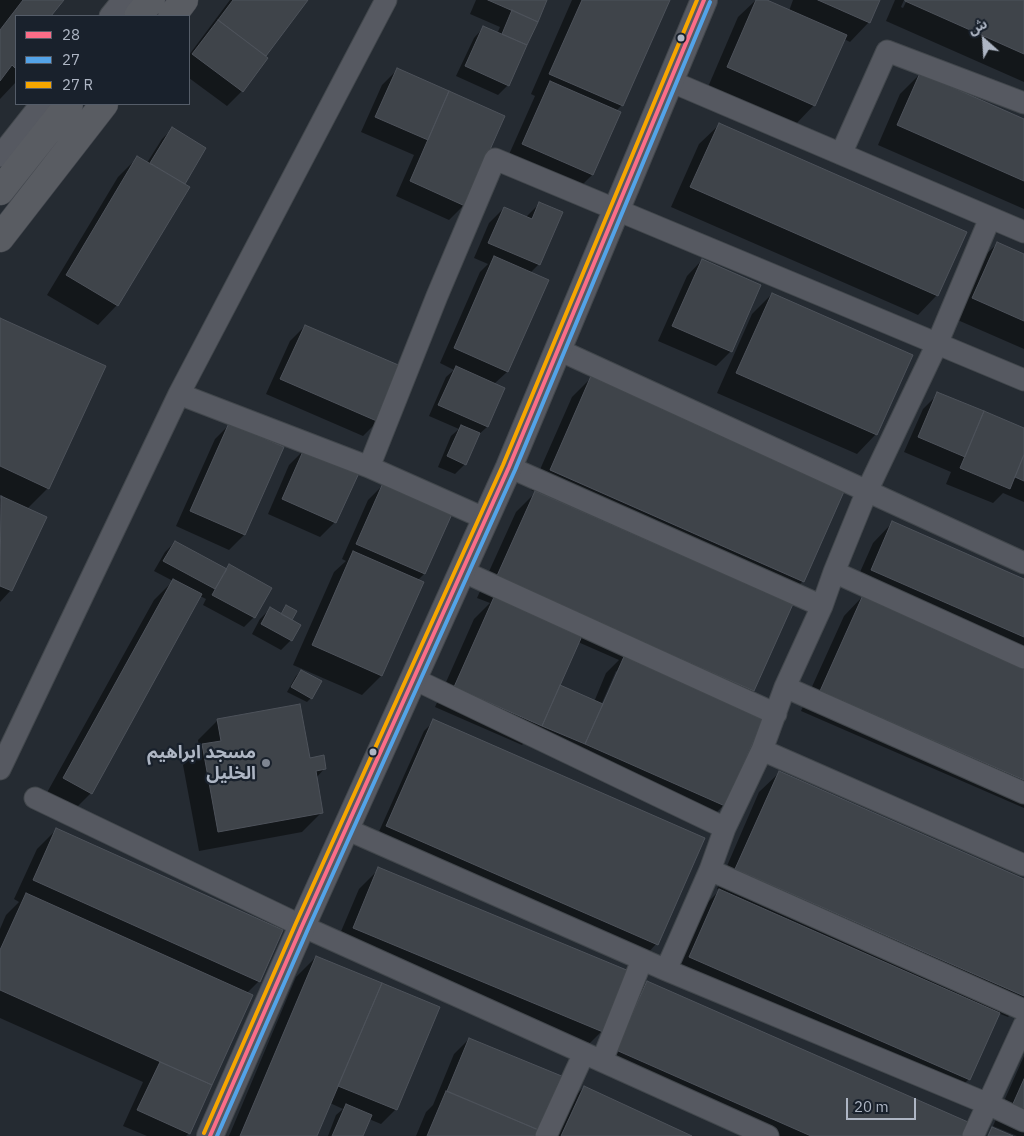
<!DOCTYPE html>
<meta charset="utf-8">
<style>
body{margin:0}
#map{position:relative;width:1024px;height:1136px;overflow:hidden;background:#252b32;font-family:"IBM Plex Sans","Noto Sans Arabic",sans-serif}
canvas{display:block}
.legend{position:absolute;left:15px;top:15px;width:175px;height:90px;box-sizing:border-box;background:#19212c;border:1px solid #555d69;margin:0;padding:6px 9px;list-style:none;font-size:15px;color:#aeb6c4}
.legend li{display:flex;align-items:center;gap:10px;height:25px}
.legend b{width:25px;border:1px solid #555d69}
.north{position:absolute;left:959px;top:15px;width:50px;height:50px;-webkit-text-stroke:4px #19212c;paint-order:stroke;rotate:334deg;font-size:14px;font-weight:700;line-height:20px;text-align:center;color:#aeb6c4}
.north::after{content:'';display:block;margin:auto;width:18px;height:22px;background:#aeb6c4;clip-path:polygon(50% 0,100% 100%,50% 72%,0 100%)}
.scale{position:absolute;left:846px;top:1098px;width:70px;height:22px;box-sizing:border-box;border:2px solid #aeb6c4;border-top:0;padding-left:6px;font-size:15px;line-height:18px;white-space:nowrap;color:#aeb6c4;-webkit-text-stroke:4px #19212c;paint-order:stroke}
</style>
<div id="map">
<canvas width="1024" height="1136"></canvas>
<ul class="legend">
<li><b style="height:6px;background:#fb6d88"></b>28</li>
<li><b style="height:6px;background:#53a3e8"></b>27</li>
<li><b style="height:6px;background:#f7a600"></b>27 R</li>
</ul>
<div class="north">ش</div>
<div class="scale">20 m</div>
</div>
<script>
const c = document.querySelector('canvas').getContext('2d');
c.lineJoin = 'round';
function fill(path, color) { c.fillStyle = color; c.fill(path, 'evenodd'); }
const poly = rows => new Path2D(rows.map(r => 'M' + r).join(''));
function trace(path, color, width, dash) { c.strokeStyle = color; c.lineWidth = width; c.lineCap = dash ? 'butt' : 'round'; c.setLineDash(dash || []); c.stroke(path); }
function label(font, color, halo, rows, align = 'center') {
  c.font = font + ' "IBM Plex Sans","Noto Sans Arabic",sans-serif'; c.lineWidth = 4.5; c.setLineDash([]); c.textBaseline = 'middle'; c.strokeStyle = halo; c.fillStyle = color; for (const [text, x, y, turn = 0] of rows) {
    c.save(); c.translate(x, y); c.rotate((+turn || 0) * Math.PI / 180); c.textAlign = isNaN(turn) ? turn : align; if (halo) c.strokeText(text, 0, 0); c.fillText(text, 0, 0); c.restore();
  }
}
const shadow = poly([
 [0,0,62,0,49,16,16,16,16,82,0,99],
 [230,0,306,0,264,56,267,58,242,91,227,106,189,78,189,55],
 [476,0,546,0,508,85,498,95,456,76,474,38,483,28,497,34,500,27,470,14],
 [572,0,668,0,622,105,616,111,592,175,577,190,507,159,535,96,531,94],
 [756,0,764,0,789,11,793,0,879,0,869,22,850,42,844,39,814,105,795,125,708,87,738,17],
 [895,0,904,0,901,7,903,8,907,0,1024,0,1024,82,886,21],
 [397,70,464,205,449,220,396,196,414,155,361,132,382,85],
 [920,74,1024,120,1024,209,878,145,900,94],
 [719,125,937,295,918,315,671,207,699,144],
 [172,129,204,148,183,184,117,305,98,325,47,295,118,177,138,157,147,163,162,139],
 [539,204,539,264,530,273,547,280,507,372,494,384,504,388,487,427,477,436,465,464,455,474,438,467,451,436,459,429,429,416,446,377,454,370,440,363,480,272,488,264,474,258,489,223,504,208,525,218],
 [997,244,1024,256,1024,349,953,318,977,263],
 [702,260,731,351,716,366,658,341,687,276],
 [772,294,876,434,857,454,717,393,752,314],
 [0,319,48,488,27,509,11,590,0,602,0,499,3,496,0,495],
 [305,326,378,421,363,436,266,394,290,341],
 [592,377,803,581,783,601,753,690,740,703,724,805,704,825,566,764,571,753,531,735,522,745,435,707,474,619,490,603,477,598,516,512,536,492,531,490,572,397],
 [578,642,619,660,606,673,594,702,556,691],
 [616,671,619,672,604,705,601,705],
 [938,394,1024,429,1024,502,1003,493,993,503,946,484,951,472,904,452,923,409],
 [230,424,244,535,229,550,176,526,215,439],
 [304,450,335,522,320,537,268,514,289,465],
 [383,485,424,574,417,581,422,583,381,676,362,695,293,665,334,572,346,561,342,559,368,500],
 [892,523,1024,581,1024,808,801,711,844,616,864,595,852,590,873,543],
 [175,542,225,570,254,617,244,627,203,605,206,599,200,596,91,793,71,813,44,798,154,600,173,581,154,571,165,552],
 [286,606,291,619,291,640,281,650,252,634,260,619,270,609,280,614],
 [301,671,311,698,307,702,287,692,296,676],
 [218,720,309,759,325,768,316,778,322,812,302,832,199,851,183,765,199,749,198,740],
 [434,721,703,839,656,944,647,954,377,836,424,731],
 [779,773,1024,880,1024,1000,1008,1017,998,1013,969,1079,949,1099,670,976,699,911,720,890,717,889,759,792],
 [57,829,259,981,246,994,251,996,189,1133,186,1136,147,1136,123,1126,143,1082,0,1018,0,929,6,915,19,902,14,899,37,849],
 [379,869,602,1031,582,1051,334,948,359,889],
 [316,957,396,1109,381,1124,369,1119,362,1136,328,1136,336,1115,343,1109,330,1103,316,1136,229,1136,296,977],
 [647,983,960,1136,747,1136,597,1070,627,1002],
 [469,1039,562,1078,538,1136,416,1136,426,1112,433,1105,454,1054],
 [1024,1056,1024,1136,1017,1136,993,1126],
 [584,1087,690,1136,551,1136,564,1107]
]);
const building = poly([
 [23,0,64,0,51,16,16,16,16,69,12,65,0,81,0,30,23,0],
 [233,0,308,0,266,56,218,20,233,0],
 [488,0,547,0,538,22,488,0],
 [582,0,670,0,623,106,549,74,582,0],
 [756,0,767,0,847,35,815,106,727,67,756,0],
 [818,0,880,0,870,23,818,0],
 [905,0,1024,0,1024,54,905,1,905,0],
 [512,10,538,22,527,45,502,34,512,10],
 [218,20,268,58,243,92,192,54,218,20],
 [483,26,527,45,509,86,465,66,483,26],
 [397,68,449,91,428,140,375,117,397,68],
 [920,73,1024,119,1024,181,897,125,920,73],
 [550,81,621,112,593,175,522,144,550,81],
 [449,91,505,116,465,206,410,181,449,91],
 [719,123,967,232,938,296,690,187,719,123],
 [172,127,206,148,185,184,150,163,172,127],
 [137,156,190,187,118,306,66,275,137,156],
 [539,202,563,212,540,265,488,243,504,207,532,219,539,202],
 [997,242,1024,254,1024,321,972,298,997,242],
 [494,256,549,280,508,372,454,348,494,256],
 [702,259,761,285,732,352,672,326,702,259],
 [772,293,913,355,877,435,736,373,772,293],
 [0,318,106,366,49,489,0,466,0,318],
 [305,325,403,367,379,422,280,379,305,325],
 [456,366,505,388,488,427,438,405,456,366],
 [591,376,846,487,804,582,550,470,591,376],
 [937,392,984,411,965,457,918,437,937,392],
 [984,411,1024,428,1024,454,1010,489,960,468,984,411],
 [229,423,284,447,245,535,190,511,229,423],
 [461,425,480,433,466,465,447,456,461,425],
 [304,449,359,473,336,523,282,499,304,449],
 [1024,455,1024,481,1015,477,1024,455],
 [383,483,452,514,425,574,356,544,383,483],
 [535,491,793,604,754,691,496,578,535,491],
 [1,496,47,517,12,591,0,586,1,496],
 [892,521,1024,579,1024,637,871,570,892,521],
 [175,541,227,569,215,589,163,561,175,541],
 [353,551,424,582,382,676,312,645,353,551],
 [229,564,272,588,255,618,212,595,229,564],
 [173,579,202,594,92,794,63,778,173,579],
 [863,595,1024,665,1024,780,820,691,863,595],
 [494,597,582,636,542,726,454,687,494,597],
 [286,605,297,611,292,620,281,614,286,605],
 [270,607,301,625,292,641,261,624,270,607],
 [626,652,766,713,725,806,585,744,626,652],
 [301,670,322,681,312,699,291,687,301,670],
 [560,685,603,704,585,744,542,726,560,685],
 [300,704,310,758,324,755,326,769,316,771,323,813,218,832,202,744,221,741,217,719,300,704],
 [433,719,705,838,658,945,386,826,433,719],
 [779,771,1024,879,1024,996,735,869,779,771],
 [56,828,283,930,260,982,33,880,56,828],
 [378,867,629,971,603,1032,353,928,378,867],
 [719,889,1000,1013,970,1080,689,957,719,889],
 [26,893,253,995,212,1085,0,990,0,950,26,893],
 [316,956,382,983,317,1136,240,1136,316,956],
 [647,981,968,1122,962,1136,811,1136,616,1050,647,981],
 [382,983,440,1007,397,1110,338,1086,382,983],
 [469,1038,564,1077,541,1131,447,1091,469,1038],
 [160,1062,212,1085,190,1134,137,1110,160,1062],
 [1024,1079,1024,1111,1012,1106,1024,1079],
 [584,1086,692,1136,561,1136,584,1086],
 [446,1091,541,1131,539,1136,427,1136,446,1091],
 [346,1104,372,1115,363,1136,332,1136,346,1104],
 [992,1127,1013,1136,988,1136,992,1127]
]);
const minor = poly([
 [110,16,123,0],
 [670,81,1024,232],
 [841,154,887,51,1024,103],
 [0,156,41,104],
 [559,350,1024,563],
 [179,394,369,467,486,519],
 [369,467,437,296,495,159,1024,380],
 [509,467,822,606],
 [462,571,776,714],
 [834,572,1024,658],
 [414,679,725,828],
 [785,687,1024,793],
 [762,750,1024,865],
 [0,769,179,394,386,0],
 [35,798,302,926,768,1136],
 [346,829,666,970,988,1104,1024,1121],
 [710,870,1024,1010],
 [666,970,710,870,725,828,762,750,785,687,822,606,834,572,867,491,937,344,990,218],
 [602,1061,642,960],
 [546,1136,584,1053],
 [973,1136,1024,1025]
]);
const tertiary = poly([
 [210,1136,302,926,509,467,704,0]
]);
const trunk = poly([
 [138,16,151,0],
 [172,16,184,0],
 [0,191,69,104],
 [0,238,104,104]
]);
const bus1 = poly([
 [210,1136,302,926,509,467,704,0]
]);
const bus2 = poly([
 [217,1136,308,929,515,470,710,2]
]);
const bus3 = poly([
 [204,1133,296,923,503,465,697,0]
]);
const markers = [
 [681,38,4.5,"#aeb6c4"],
 [373,752,4.5,"#aeb6c4"],
 [266,763,5,"#7e8591"]
];
const poiNames = [
 ["مسجد ابراهيم",256,753],
 ["الخليل",256,774]
];
fill(shadow, '#0007');
fill(building, '#3f444a');
trace(building, '#4d525a', 1);
trace(minor, '#42474c', 23);
trace(tertiary, '#42474c', 28);
trace(trunk, '#42464d', 29);
trace(minor, '#565961', 21);
trace(tertiary, '#565961', 26);
trace(trunk, '#595c62', 28);
trace(bus1, '#fb6d88', 4);
trace(bus2, '#53a3e8', 4);
trace(bus3, '#f7a600', 4);
for (const [x, y, r, color] of markers) { const dot = new Path2D(); dot.arc(x, y, r, 0, 2 * Math.PI); c.fillStyle = color; c.fill(dot); trace(dot, '#19212c', 2); }
label('bold 18px', '#aeb6c4', '#19212c', poiNames, 'right');
</script>
